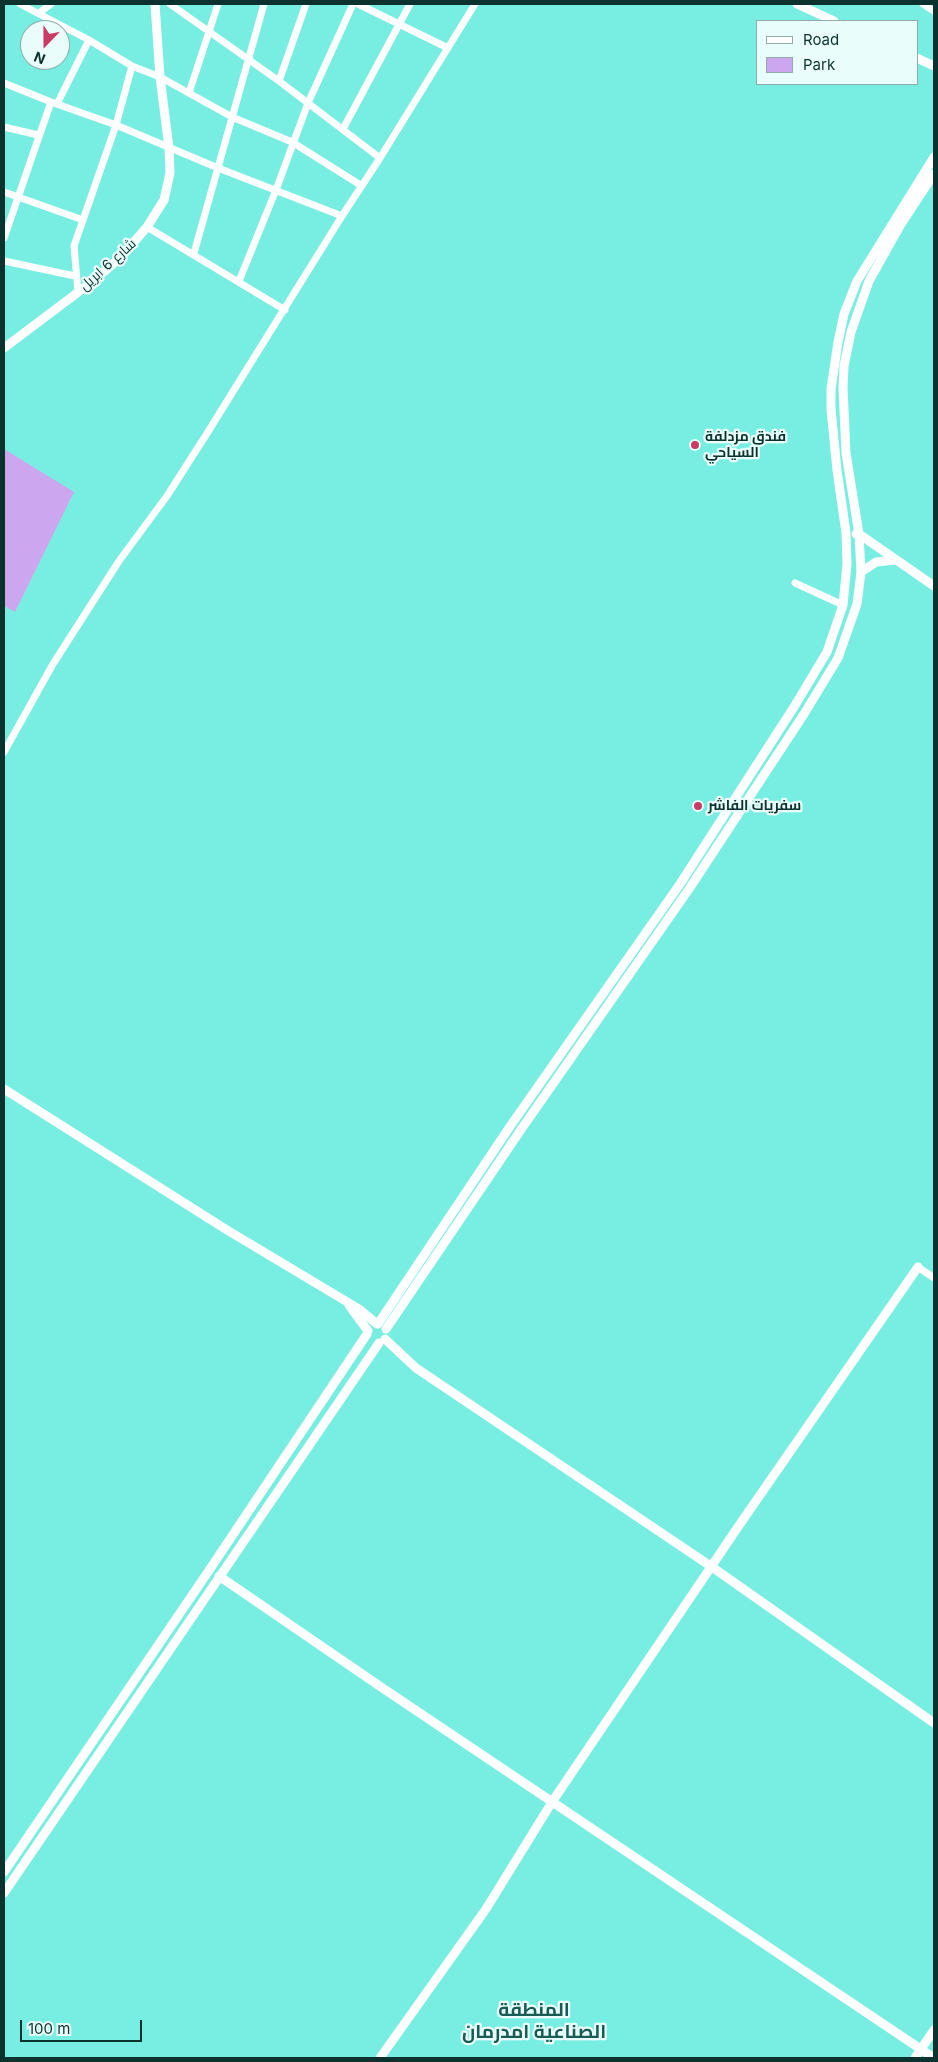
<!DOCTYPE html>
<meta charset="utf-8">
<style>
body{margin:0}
#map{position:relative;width:938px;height:2062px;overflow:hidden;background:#78eee3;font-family:Inter,sans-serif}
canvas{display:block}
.frame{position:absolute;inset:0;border:5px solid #0b322f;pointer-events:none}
.legend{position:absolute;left:756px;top:20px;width:162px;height:65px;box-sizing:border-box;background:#e9fdfa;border:1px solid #90aca9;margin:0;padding:6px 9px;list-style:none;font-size:15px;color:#0b322f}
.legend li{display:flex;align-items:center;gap:10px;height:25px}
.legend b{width:25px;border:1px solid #90aca9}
.north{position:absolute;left:20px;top:20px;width:50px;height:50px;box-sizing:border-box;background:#e9fdfa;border:1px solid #90aca9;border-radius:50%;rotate:202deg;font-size:14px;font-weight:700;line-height:20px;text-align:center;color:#0b322f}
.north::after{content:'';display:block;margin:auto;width:18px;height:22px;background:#c93b65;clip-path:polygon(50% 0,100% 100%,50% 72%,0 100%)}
.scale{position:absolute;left:20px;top:2020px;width:122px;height:22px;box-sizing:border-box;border:2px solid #0b322f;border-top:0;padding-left:6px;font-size:15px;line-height:18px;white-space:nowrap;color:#0b322f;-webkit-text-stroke:4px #e9fdfa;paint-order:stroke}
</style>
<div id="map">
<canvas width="938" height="2062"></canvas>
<div class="frame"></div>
<ul class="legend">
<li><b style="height:6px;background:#fff"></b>Road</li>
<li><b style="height:14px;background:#cca7f0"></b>Park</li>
</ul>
<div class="north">N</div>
<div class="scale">100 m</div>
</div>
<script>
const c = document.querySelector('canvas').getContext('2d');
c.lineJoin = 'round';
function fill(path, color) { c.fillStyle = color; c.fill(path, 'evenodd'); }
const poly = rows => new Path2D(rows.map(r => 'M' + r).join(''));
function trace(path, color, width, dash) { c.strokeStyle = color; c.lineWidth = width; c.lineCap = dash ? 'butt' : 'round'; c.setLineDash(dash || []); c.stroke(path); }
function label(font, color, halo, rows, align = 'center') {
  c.font = font + ' Inter,Cairo,sans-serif'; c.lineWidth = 4.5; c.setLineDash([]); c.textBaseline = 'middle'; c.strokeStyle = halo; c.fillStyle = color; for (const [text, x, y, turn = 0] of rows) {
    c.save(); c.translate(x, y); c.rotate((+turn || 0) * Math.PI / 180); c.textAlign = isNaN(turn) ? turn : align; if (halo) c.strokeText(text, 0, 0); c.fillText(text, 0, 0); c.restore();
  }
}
const green = poly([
 [4,449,74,492,15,612,4,606]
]);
const minor = poly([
 [20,4,89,40,132,66,160,77,232,117,292,142,362,186],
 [170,4,279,81,380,158],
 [358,4,448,48],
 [923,4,934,11],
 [39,13,51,4],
 [279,81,306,4],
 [4,83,51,102,116,125,218,168,342,216],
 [189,93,218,4],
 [57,104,89,40],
 [4,127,38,135],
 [343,129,410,4],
 [4,192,83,220],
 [147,227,285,310],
 [4,238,51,102],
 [194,253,264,4],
 [4,261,75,276],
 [239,281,276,190,308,103,353,4],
 [78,292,74,246,116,125,132,66],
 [795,583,843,605],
 [4,752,53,664,119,561,167,496,206,435,342,216,380,158,475,4],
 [918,1267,934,1278]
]);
const tertiary = poly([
 [797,4,834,21],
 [917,58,934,66],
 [4,348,93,281,121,257,147,227,164,200,170,173,169,148,160,77,155,4],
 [856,534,859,534,934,586],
 [861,572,876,562,895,560],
 [4,1089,227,1230,359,1309,377,1324],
 [349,1305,368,1331],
 [378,1324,511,1125,680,884,794,707,827,652,843,605,847,564,846,533,837,470,831,409,831,389,838,342,844,314,857,281,934,157],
 [386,1329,520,1131,689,889,804,714,838,658,857,604,861,572,859,534,846,453,843,388,844,366,851,332,869,281,901,224,934,174],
 [385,1339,416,1368,712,1567,934,1723],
 [219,1576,381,1687,934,2058],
 [4,1872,210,1569,367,1334],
 [4,1893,379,1343],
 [380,2058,486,1909,552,1802,740,1524,918,1267],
 [915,2058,934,2030]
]);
const markers = [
 [695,445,5,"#c93b65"],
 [698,806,5,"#c93b65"]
];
const streetNames = [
 ["شارع 6 ابريل",108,265,-42]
];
const poiNames = [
 ["فندق مزدلفة",705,437],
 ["السياحي",705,453],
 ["سفريات الفاشر",708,806]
];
const districtNames = [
 ["المنطقة",534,2010],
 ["الصناعية امدرمان",534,2032]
];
fill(green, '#cca7f0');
trace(minor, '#fff', 7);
trace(tertiary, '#fff', 9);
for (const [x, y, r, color] of markers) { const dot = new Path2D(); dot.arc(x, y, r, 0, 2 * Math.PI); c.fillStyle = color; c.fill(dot); trace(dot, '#e9fdfa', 2); }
label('14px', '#0b322f', '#e9fdfa', streetNames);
label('bold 14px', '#0b322f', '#e9fdfa', poiNames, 'left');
label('bold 19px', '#195b55', '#e9fdfa', districtNames);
</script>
